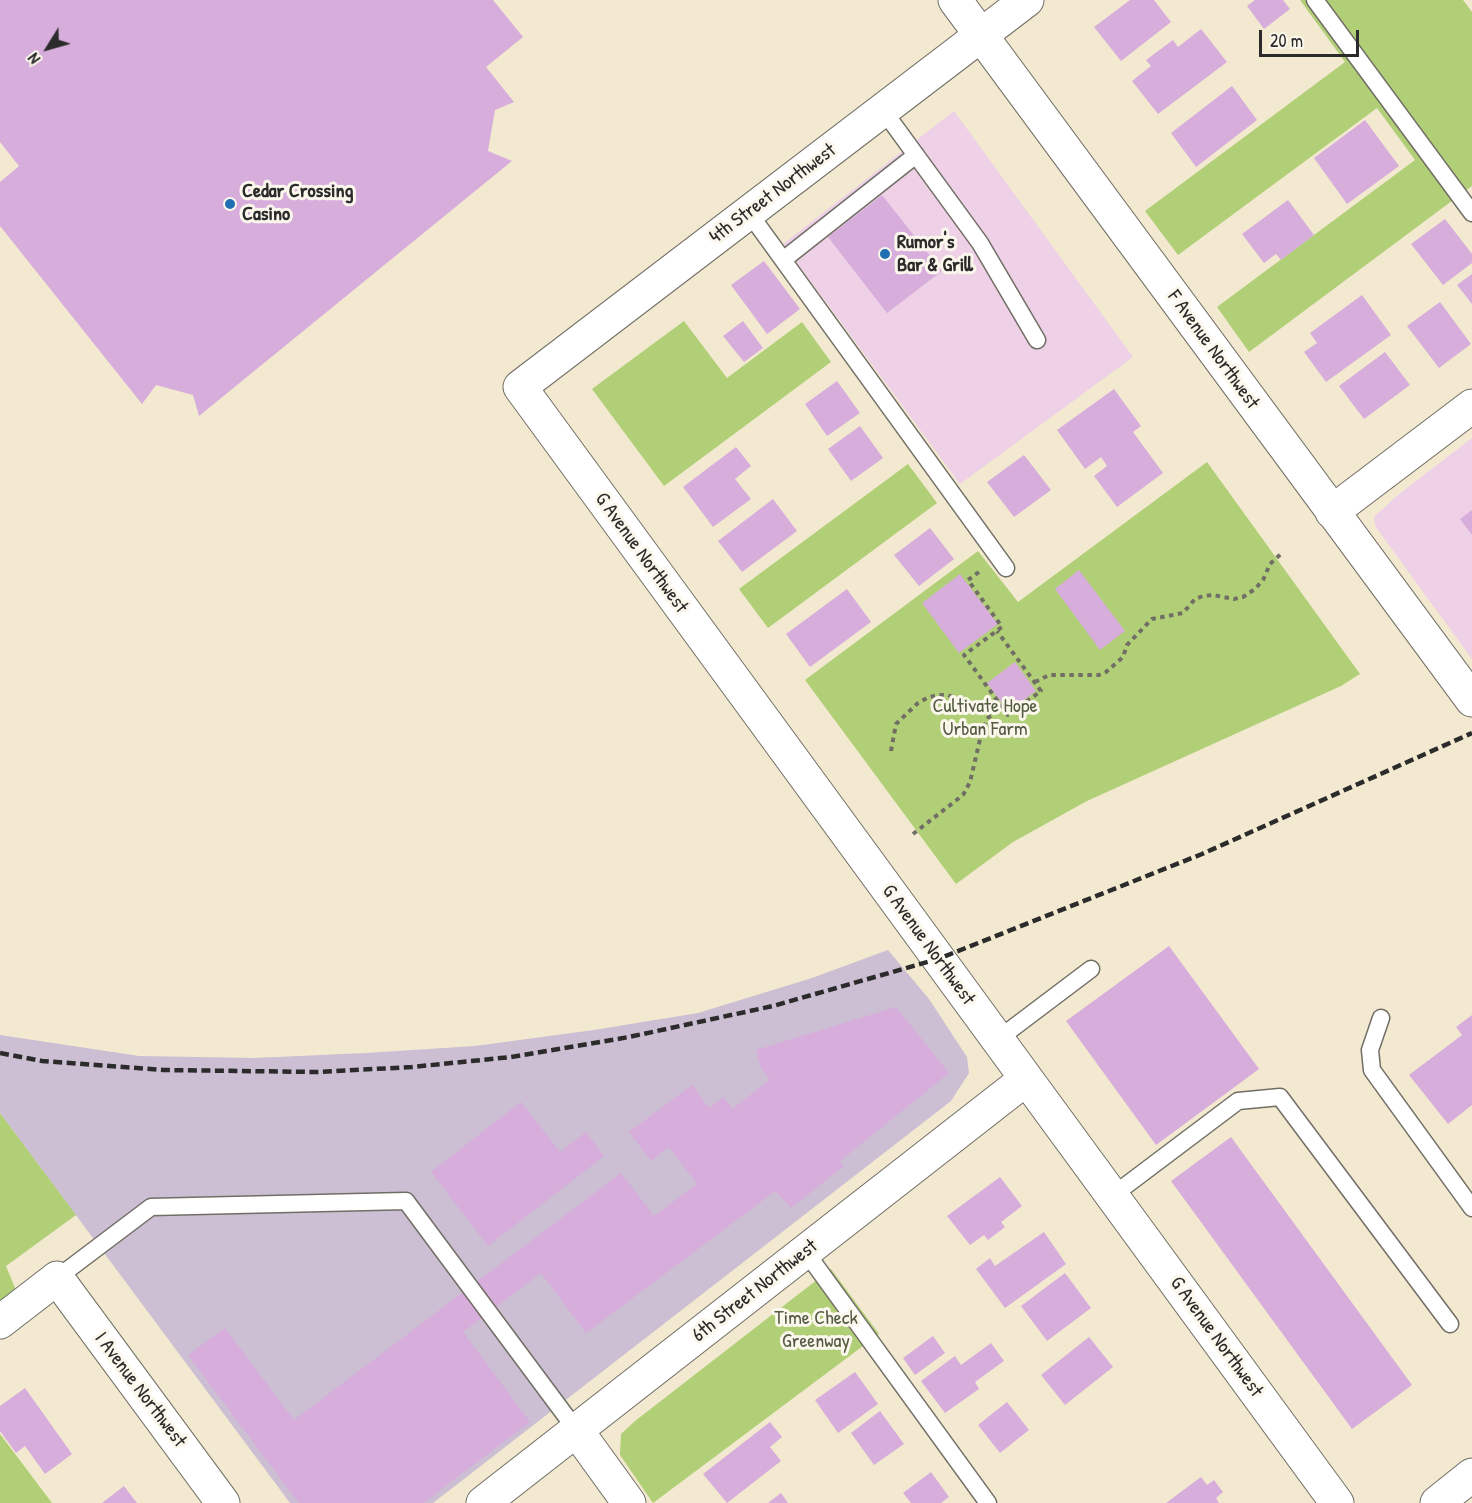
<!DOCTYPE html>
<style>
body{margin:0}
#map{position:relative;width:1472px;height:1503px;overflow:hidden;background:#f2e9d0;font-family:"Patrick Hand",sans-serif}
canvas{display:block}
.north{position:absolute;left:18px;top:18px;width:60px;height:60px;-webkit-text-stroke:4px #fbf7ec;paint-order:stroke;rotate:233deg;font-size:16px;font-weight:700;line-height:24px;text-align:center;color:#2b2b2b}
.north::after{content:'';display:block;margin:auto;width:21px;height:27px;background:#2b2b2b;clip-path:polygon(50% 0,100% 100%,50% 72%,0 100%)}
.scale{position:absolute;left:1259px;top:30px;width:100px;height:27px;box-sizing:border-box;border:3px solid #2b2b2b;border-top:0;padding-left:8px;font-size:18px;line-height:21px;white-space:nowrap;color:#2b2b2b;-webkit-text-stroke:4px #fbf7ec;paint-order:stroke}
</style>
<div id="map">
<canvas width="1472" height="1503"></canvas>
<div class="north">N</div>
<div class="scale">20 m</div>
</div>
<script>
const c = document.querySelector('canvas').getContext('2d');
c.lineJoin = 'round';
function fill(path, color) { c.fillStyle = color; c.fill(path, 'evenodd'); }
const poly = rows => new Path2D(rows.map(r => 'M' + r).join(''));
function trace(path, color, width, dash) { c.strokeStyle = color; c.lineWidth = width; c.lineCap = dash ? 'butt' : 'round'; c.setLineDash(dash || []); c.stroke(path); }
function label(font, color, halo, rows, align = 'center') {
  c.font = font + ' "Patrick Hand",sans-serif'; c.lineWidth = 6; c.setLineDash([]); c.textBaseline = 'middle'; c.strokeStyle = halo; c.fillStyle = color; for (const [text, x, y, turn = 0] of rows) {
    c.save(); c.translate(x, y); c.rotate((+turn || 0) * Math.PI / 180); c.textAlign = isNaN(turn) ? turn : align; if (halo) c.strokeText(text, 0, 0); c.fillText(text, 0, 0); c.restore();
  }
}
const built = poly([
 [954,111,1133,357,960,484,783,244],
 [1472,438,1472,659,1375,526,1374,517,1398,495]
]);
const industrial = poly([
 [888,950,929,999,967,1057,969,1073,951,1101,433,1503,290,1503,0,1113,0,1035,139,1056,254,1058,366,1053,475,1046,594,1030,698,1013,812,978]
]);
const green = poly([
 [1300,0,1463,0,1472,12,1472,186,1249,352,1217,307,1415,160,1377,108,1178,255,1145,211,1345,62],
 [684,321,727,378,802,322,831,362,664,486,592,389],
 [1207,462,1360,674,1341,686,1087,801,1013,842,956,884,805,680,978,551,1018,602],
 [908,464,937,503,768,628,739,589],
 [0,1113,76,1215,6,1266,15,1288,6,1301,0,1306],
 [831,1269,879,1334,653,1503,620,1455,621,1434,635,1421],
 [0,1434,52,1503,0,1503]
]);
const building = poly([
 [0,0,493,0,523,37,486,67,514,102,495,110,488,151,512,161,199,416,193,395,156,385,142,404,0,226,0,182,19,166,0,142],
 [1130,0,1154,0,1171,22,1121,61,1094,27],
 [1255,0,1283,0,1290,9,1264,29,1247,6],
 [1201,29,1227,62,1158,114,1132,81,1151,66,1146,60,1173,40,1178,47],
 [1232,86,1257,120,1196,167,1171,133],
 [1365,120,1399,166,1347,204,1314,158],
 [882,195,942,271,887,313,828,237],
 [1288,200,1314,235,1281,260,1276,254,1264,263,1242,234],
 [1445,219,1472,254,1472,263,1443,285,1411,244],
 [764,261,800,309,767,334,731,285],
 [1472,274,1472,304,1457,285],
 [1362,295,1391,335,1326,382,1304,352,1317,343,1310,333],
 [1440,302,1471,344,1439,368,1407,326],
 [743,321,763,348,744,362,723,336],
 [1385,352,1410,385,1364,419,1339,386],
 [837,381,860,413,827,436,805,404],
 [1114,389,1141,426,1133,432,1163,473,1117,507,1094,476,1107,466,1101,457,1085,469,1057,430],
 [860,426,883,458,851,481,828,449],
 [736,447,751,466,735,479,751,499,713,527,683,487],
 [1024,455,1051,490,1014,517,987,482],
 [773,499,797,531,742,572,718,541],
 [1472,510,1472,535,1460,519],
 [930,528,954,559,919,586,894,555],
 [1079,570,1125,631,1100,650,1055,589],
 [960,574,998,624,959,653,922,603],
 [847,589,871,622,810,667,786,634],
 [1015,662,1036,691,1008,712,987,683],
 [1169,946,1259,1069,1156,1145,1066,1021],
 [896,1007,949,1073,840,1161,844,1166,791,1208,775,1191,586,1333,541,1273,463,1332,530,1422,423,1503,299,1503,188,1355,225,1328,294,1420,621,1173,654,1216,697,1184,669,1147,651,1161,629,1132,692,1085,709,1108,724,1097,732,1109,770,1080,761,1068,756,1050],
 [1472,1015,1472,1105,1448,1124,1409,1075,1462,1035,1456,1027],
 [521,1102,560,1152,586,1132,604,1156,488,1246,431,1172],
 [1231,1137,1412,1385,1352,1429,1171,1181],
 [1000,1177,1022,1206,1001,1222,1005,1227,988,1240,984,1235,970,1245,947,1216],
 [1044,1232,1066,1264,1005,1308,976,1269,990,1258,995,1266],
 [1065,1273,1091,1308,1047,1341,1021,1306],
 [933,1336,945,1353,915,1375,903,1358],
 [1089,1337,1113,1367,1065,1405,1041,1375],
 [991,1343,1004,1361,975,1382,979,1389,945,1413,921,1381,955,1356,961,1365],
 [855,1372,878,1404,838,1433,815,1400],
 [25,1388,72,1454,45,1474,25,1446,16,1453,0,1431,0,1406],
 [1007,1402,1029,1430,1000,1453,978,1425],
 [880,1411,904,1444,874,1465,851,1433],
 [770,1422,782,1437,770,1447,781,1461,727,1503,703,1474],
 [931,1472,949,1497,941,1503,911,1503,903,1493],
 [1201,1477,1207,1485,1214,1480,1223,1492,1216,1498,1219,1503,1166,1503],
 [124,1486,137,1503,102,1503],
 [781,1493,788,1503,768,1503]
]);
const path = poly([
 [979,572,968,580,1002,627,964,655,1008,715,1041,691,997,631],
 [1035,682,1049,675,1099,675,1106,672,1123,657,1127,645,1152,619,1183,613,1195,599,1203,596,1213,595,1234,599,1243,597,1255,589,1263,580,1270,564,1282,553],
 [891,751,896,724,918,703,927,698,937,695,947,695,959,699,991,715],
 [913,834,963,795,970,782,982,731,988,718,1001,706]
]);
const lane = poly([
 [1315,0,1472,213],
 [883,110,980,243,1037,340],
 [749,213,1006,568],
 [783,260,916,155],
 [1381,1018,1370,1050,1372,1070,1472,1208],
 [997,1040,1091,969],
 [1112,1196,1238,1101,1280,1097,1450,1324],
 [805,1251,988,1503],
 [57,1278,151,1207,406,1201,577,1431]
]);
const street = poly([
 [1027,0,520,387,1337,1503],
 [1332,512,1472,406],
 [0,1322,57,1278,223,1503],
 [577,1431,629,1503],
 [483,1503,1026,1079]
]);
const secondary = poly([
 [955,0,1472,700],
 [1437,1503,1472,1475]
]);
const rail = poly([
 [0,1053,42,1061,163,1070,318,1072,412,1067,511,1057,629,1037,773,1006,938,959,1202,854,1472,733]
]);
const markers = [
 [230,204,6,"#1f6fb2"],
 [885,254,6,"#1f6fb2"]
];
const poiNames = [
 ["Cedar Crossing",242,192],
 ["Casino",242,215],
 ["Rumor's",897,243],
 ["Bar & Grill",897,266]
];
const streetNames = [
 ["4th Street Northwest",773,194,-37],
 ["F Avenue Northwest",1213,350,54],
 ["G Avenue Northwest",641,553,54],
 ["G Avenue Northwest",928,945,54],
 ["6th Street Northwest",755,1291,-38],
 ["G Avenue Northwest",1216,1337,54],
 ["I Avenue Northwest",140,1390,53]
];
const parkNames = [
 ["Cultivate Hope",985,707],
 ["Urban Farm",985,730],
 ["Time Check",816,1319],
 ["Greenway",816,1342]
];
fill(built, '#eed0e7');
fill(industrial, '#ccbed3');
fill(green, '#b1cf76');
fill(building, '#d7addc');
trace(lane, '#716e65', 19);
trace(street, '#716e65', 35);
trace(secondary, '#716e65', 35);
trace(path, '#716e65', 4, [4.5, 4.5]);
trace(lane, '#fff', 16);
trace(street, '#fff', 33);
trace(secondary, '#fff', 33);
trace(rail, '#2b2b2b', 4.5, [9, 4.5]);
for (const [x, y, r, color] of markers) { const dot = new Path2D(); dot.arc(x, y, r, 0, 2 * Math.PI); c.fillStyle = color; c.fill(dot); trace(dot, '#fbf7ec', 2); }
label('bold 20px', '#2b2b2b', '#fbf7ec', poiNames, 'left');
label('20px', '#2b2b2b', '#fbf7ec', streetNames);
label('20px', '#535c42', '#fbf7ec', parkNames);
</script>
